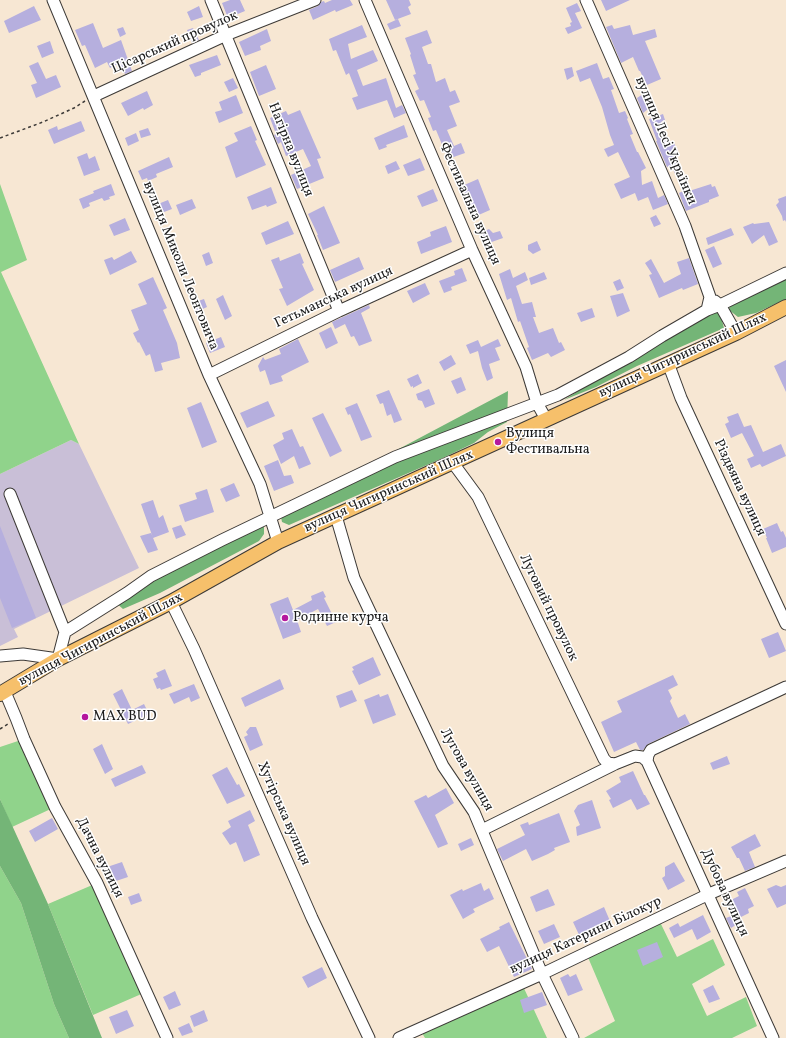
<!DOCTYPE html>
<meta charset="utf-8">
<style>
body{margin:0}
canvas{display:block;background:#f7e7d3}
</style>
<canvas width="786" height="1038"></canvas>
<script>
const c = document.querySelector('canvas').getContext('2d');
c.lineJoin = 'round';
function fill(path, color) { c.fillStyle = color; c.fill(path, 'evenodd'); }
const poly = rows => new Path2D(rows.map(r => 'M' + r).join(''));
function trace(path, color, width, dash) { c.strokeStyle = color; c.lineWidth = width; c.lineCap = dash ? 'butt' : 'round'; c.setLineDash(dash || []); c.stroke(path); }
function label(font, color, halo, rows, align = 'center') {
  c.font = font + ' Vollkorn,serif'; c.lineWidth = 3; c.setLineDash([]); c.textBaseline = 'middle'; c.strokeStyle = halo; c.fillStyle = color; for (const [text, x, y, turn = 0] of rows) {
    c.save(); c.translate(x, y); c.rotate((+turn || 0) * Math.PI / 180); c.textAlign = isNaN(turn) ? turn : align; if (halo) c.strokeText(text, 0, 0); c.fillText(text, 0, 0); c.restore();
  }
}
const industrial = poly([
 [71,440,79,444,139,568,14,629,18,637,0,646,0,474]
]);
const green = poly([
 [0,184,27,260,1,272,79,444,71,440,0,474],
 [24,739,55,807,12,827,0,799,0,747],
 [0,866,21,903,54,1004,69,1038,0,1038],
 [97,883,146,992,93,1015,48,904],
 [660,922,677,957,713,939,725,965,692,984,707,1016,746,997,757,1026,732,1038,584,1038,615,1021,587,955],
 [522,984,547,1038,425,1038,422,1033]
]);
const forest = poly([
 [786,277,786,299,756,313,738,317,729,310,730,303],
 [719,309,724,328,637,366,596,387,564,400,591,383],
 [508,391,507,422,488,432,474,443,443,458,289,525,282,522,280,512],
 [264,522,264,534,259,541,160,593,123,609,115,602,125,593],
 [0,799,48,904,102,1038,69,1038,54,1004,21,903,0,866]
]);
const building = poly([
 [230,0,240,0,245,11,228,18,222,3],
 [332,0,350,0,353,5,336,12,335,10,313,20,309,10,318,6,321,2,324,1,325,3],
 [386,0,409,0,411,5,408,7,411,14,395,20],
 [601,0,630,0,606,11],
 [577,3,581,11,575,13,582,28,568,34,565,28,571,26,570,23,572,22,566,8],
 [34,6,41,20,9,33,4,21],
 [199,6,203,17,191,21,187,12],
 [398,19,401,26,390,30,387,24],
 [93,23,103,48,121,40,132,71,125,74,120,63,110,68,107,62,95,68,85,45,82,46,75,30],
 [362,25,367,37,348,44,351,59,373,50,378,61,357,70,363,86,386,78,396,108,402,105,406,113,394,118,387,100,357,110,352,98,358,96,349,73,346,75,336,50,333,51,329,39],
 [612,25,614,29,630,25,633,35,655,29,657,37,645,41,661,79,647,85,640,71,639,71,633,57,621,63,606,27],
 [123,27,126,34,120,37,117,29],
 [193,28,199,40,192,43,187,30],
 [267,29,271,41,260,46,261,50,245,56,239,42],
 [427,30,432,43,422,47,428,64,431,64,436,82,445,78,450,92,455,90,460,102,449,106,457,126,447,130,454,146,461,143,465,153,448,159,436,130,433,131,428,118,431,117,424,100,420,101,415,91,419,89,413,75,416,74,410,55,411,54,405,38],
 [50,41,54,53,42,58,37,46],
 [217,55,221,65,201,73,201,75,195,77,189,65],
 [38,62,46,79,56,75,61,87,36,98,31,85,37,83,29,66],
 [597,63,603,79,609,77,614,89,611,90,619,113,625,111,628,118,627,119,633,134,630,135,637,152,638,152,646,168,641,171,642,185,652,181,658,198,664,195,668,204,653,210,648,197,638,201,635,193,621,199,614,184,630,177,618,152,608,157,604,149,614,145,610,135,602,107,590,78,580,82,576,71],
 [266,65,276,89,259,96,250,72],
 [572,67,574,76,567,80,564,69],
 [233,78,238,88,229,92,224,82],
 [147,91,153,105,144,110,143,108,128,116,121,103],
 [643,94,648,109,643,113,637,98],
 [236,95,243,113,219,123,215,112,222,110,219,102],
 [300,110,321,158,317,159,324,178,297,189,291,175,311,166,303,149,286,156,281,142,278,144,274,135,276,134,270,118,286,111,288,115],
 [663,114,665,120,661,122,667,138,671,145,674,143,678,151,673,152,683,179,679,181,671,166,667,167,656,141,657,141,649,119],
 [81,121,85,131,54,144,48,130,57,126,58,130],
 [404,125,408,137,386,145,387,147,379,150,374,138],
 [251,126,257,140,255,141,266,165,236,178,225,147,238,141,234,133],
 [148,128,151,135,141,138,139,131],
 [136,133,139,141,128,146,125,138],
 [87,153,89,159,95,156,100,170,84,176,77,157],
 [169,157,173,167,156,174,157,177,148,181,147,178,142,180,138,171],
 [420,158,425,170,408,176,403,165],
 [396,161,400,169,388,174,385,166],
 [478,179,490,210,474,217,462,186],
 [111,184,115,195,109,197,110,199,104,201,102,198,89,203,90,206,83,209,79,199,94,193,93,191],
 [711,184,712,187,715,186,719,196,709,200,709,202,686,211,679,193,685,190,686,192],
 [271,187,277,203,267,207,266,205,252,210,247,197],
 [433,189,438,201,422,207,417,196],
 [786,196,786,222,785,220,783,221,782,216,776,205,779,202,778,199],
 [192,199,196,208,180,215,176,205],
 [168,200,172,209,156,215,153,206],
 [324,206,340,243,323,250,317,235,318,235,308,214],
 [656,215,661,224,654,227,650,218],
 [125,218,130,230,114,236,109,225],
 [288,221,294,234,266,245,261,233],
 [769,222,778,242,769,246,764,235,752,244,743,227,753,223,754,224],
 [446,226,452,242,421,254,417,242,431,236,430,232],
 [731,228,734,235,708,245,706,238],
 [489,229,493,233,500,231,503,238,486,244,482,232],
 [537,241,541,250,533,254,528,250,528,245],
 [714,246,722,264,713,268,705,250],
 [131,251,137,262,110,275,104,260,112,257,114,260],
 [209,252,213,263,206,266,202,255],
 [300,253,304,263,302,264,314,290,287,306,279,289,283,288,271,260,279,257,280,261],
 [359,257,364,269,335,282,330,270],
 [689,258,698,284,683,290,682,288,659,298,649,275,652,274,645,263,651,259,664,283,681,274,677,262],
 [462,268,467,281,451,287,452,290,444,293,439,281,455,275,454,271],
 [510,269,513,278,525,272,528,280,516,286,522,304,532,302,536,317,533,317,539,333,553,328,559,343,561,342,565,350,551,357,548,353,532,360,527,348,529,347,520,321,518,322,511,298,507,300,499,274],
 [544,272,547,279,531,285,529,278],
 [153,277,167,308,163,310,177,343,180,358,161,363,163,370,155,372,150,354,146,356,139,342,138,343,133,333,139,330,131,310,147,304,138,284],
 [620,279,624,288,617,291,613,282],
 [425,283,430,294,413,303,407,291],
 [623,293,630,311,617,317,610,296],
 [223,295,232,316,225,320,216,299],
 [204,299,207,307,196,312,192,303],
 [369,305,370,308,361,313,372,341,359,346,354,336,351,337,345,324,335,329,332,322],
 [592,308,595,317,581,322,577,313],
 [331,327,338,343,326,349,319,333],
 [221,337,225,347,210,353,206,343],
 [298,339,309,362,281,376,283,381,270,385,265,370,260,372,258,366,263,357,265,360,281,354,279,349],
 [498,339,501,346,495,348,500,360,489,364,493,378,487,381,482,368,478,351,470,354,466,345,478,340,481,347],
 [451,355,456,364,444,371,439,362],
 [786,360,786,392,774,366],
 [418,374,422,383,413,388,413,386,411,387,407,379],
 [461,377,466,390,457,394,451,381],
 [429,389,435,404,425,408,422,401,418,400,416,394],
 [389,390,402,420,394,423,391,414,387,416,383,403,380,404,376,395],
 [268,401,275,416,247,428,240,413],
 [201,402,217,442,202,448,187,408],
 [357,403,372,437,361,441,350,414,348,415,345,408],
 [323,413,342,451,330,457,312,418],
 [738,413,744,427,751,425,763,452,781,444,786,456,762,467,760,464,751,468,747,459,754,456,742,433,731,438,725,424,729,422,727,417],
 [292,429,300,447,303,446,311,464,299,469,294,456,281,464,273,445,284,439,282,433],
 [278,460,284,476,291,475,294,483,274,491,264,466],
 [234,483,240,496,226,502,220,489],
 [207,489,214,512,185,522,179,505,197,499,195,493],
 [153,500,159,518,163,515,169,532,153,538,141,504],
 [777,523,781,532,783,531,786,538,786,547,772,553,766,538,767,538,763,529],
 [181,525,186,535,176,539,172,528],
 [0,526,36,618,12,628,0,598],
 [151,533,158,550,148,553,140,536],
 [323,591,326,597,324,598,336,622,327,626,318,609,297,620,301,632,283,639,270,604,288,597,293,610,312,600,311,596],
 [778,632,786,651,769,658,761,639],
 [373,657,381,675,359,685,352,671,354,670,352,667],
 [165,669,172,686,161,690,160,688,157,689,153,679,158,677,156,673],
 [673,675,678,685,668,690,672,698,670,701,678,718,685,714,690,724,648,744,643,750,640,750,636,742,614,752,601,722,622,712,617,701],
 [280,679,284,689,245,707,241,698],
 [194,684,200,698,191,702,189,697,174,704,169,694],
 [122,689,132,710,144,704,149,714,128,724,113,694],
 [352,690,357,701,340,708,336,696],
 [379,694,380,697,388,694,396,715,373,724,364,700],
 [250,727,256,727,263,745,250,751,244,737,248,735,246,732],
 [102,744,113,769,105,774,93,749],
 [727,756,730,764,713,770,710,763],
 [142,765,146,773,115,787,111,779],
 [227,767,237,785,239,784,245,796,227,804,212,775],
 [633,771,644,795,645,795,650,804,637,810,631,799,613,808,609,800,611,799,606,791,621,782,619,777],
 [446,788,454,803,435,815,448,844,438,848,414,801,426,795,428,798],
 [592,800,601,828,577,836,576,827,580,825,574,811,578,805],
 [250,810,255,821,248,825,260,855,244,862,236,842,230,845,222,833,231,827,228,821],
 [559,813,570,842,554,848,555,850,548,854,532,861,526,849,503,861,497,849,525,835,520,825,528,822,529,825],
 [52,818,58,829,35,842,29,831],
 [755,834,761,846,749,852,755,867,745,871,739,858,737,858,731,847],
 [471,838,474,845,461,851,458,844],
 [122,862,128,877,113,882,107,867],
 [674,862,685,881,668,890,662,878,665,876,665,867],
 [481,883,484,891,489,888,494,899,473,909,475,912,463,919,450,895,462,889,463,891],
 [776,885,781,887,786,885,786,904,777,908,767,889],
 [745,888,754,906,748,909,749,913,739,918,739,923,731,928,726,918,734,915,727,902,739,896,737,892],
 [548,889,555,905,536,912,530,897],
 [139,893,142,901,131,905,128,897],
 [604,907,610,921,587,932,588,933,580,937,573,922],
 [703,915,711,932,697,940,692,929,674,938,669,928,678,923,680,927],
 [509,922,532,969,514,977,499,946,487,952,480,939,500,929,499,927],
 [554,924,560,937,544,944,538,931],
 [657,942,663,957,643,966,637,950],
 [322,967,327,978,308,988,302,977],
 [568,974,570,977,576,974,583,990,568,996,560,978],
 [713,985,720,999,709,1003,703,990],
 [175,991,181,1005,169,1010,163,997],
 [542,992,547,1005,524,1013,520,1000],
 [127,1010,134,1026,116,1034,109,1017],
 [204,1010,208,1021,194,1027,190,1016],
 [189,1023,193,1032,182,1036,178,1028]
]);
const path = poly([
 [0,138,43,122,74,108,85,101],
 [0,729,8,724]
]);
const minor = poly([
 [53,0,209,375,260,484,278,542],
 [211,0,339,311],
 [365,0,472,250,526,367,537,403,546,419],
 [586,0,685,226,710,297,707,310],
 [94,96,226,35,315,0],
 [715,301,720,305,786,273],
 [668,363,681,398,786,624],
 [209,375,339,311,472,250],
 [453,463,478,497,604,759,608,763,615,764],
 [10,494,65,632],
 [336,516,354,578,443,766,474,812,542,974,573,1038],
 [171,602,194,649,312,918,369,1038],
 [0,656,23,654,58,659,65,632,127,593,151,576,222,540,395,457,558,395,629,357,662,336,707,310,720,305,736,333],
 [5,692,16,718,24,739,55,807,97,883,167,1038],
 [647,761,648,755,651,750,786,687],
 [482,830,615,764,635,756,642,757,647,761,773,1038],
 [399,1038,542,974,709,894,786,861]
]);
const major = poly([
 [0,694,58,659,171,602,278,542,736,333,786,307]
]);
const markers = [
 [498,442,4,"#b5179e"],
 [285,618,4,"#b5179e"],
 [85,717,4,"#b5179e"]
];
const streetNames = [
 ["Цісарський провулок",175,43,-24],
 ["вулиця Лесі Українки",665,141,67],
 ["Нагірна вулиця",290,150,68],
 ["Фестивальна вулиця",469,204,66],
 ["вулиця Миколи Леонтовича",180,266,68],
 ["Гетьманська вулиця",334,298,-25],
 ["вулиця Чигиринський Шлях",683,356,-25],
 ["Різдвяна вулиця",739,488,65],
 ["вулиця Чигиринський Шлях",389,492,-24],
 ["Луговий провулок",548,608,64],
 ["вулиця Чигиринський Шлях",101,640,-28],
 ["Лугова вулиця",466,770,60],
 ["Хутірська вулиця",283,814,66],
 ["Дачна вулиця",99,858,63],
 ["Дубова вулиця",724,893,65],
 ["вулиця Катерини Білокур",586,936,-25]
];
const poiNames = [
 ["Вулиця",506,434],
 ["Фестивальна",506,450],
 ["Родинне курча",293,618],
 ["MAX BUD",93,717]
];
fill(industrial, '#c9bfd7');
fill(green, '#90d38b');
fill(forest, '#74b577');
fill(building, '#b6afde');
trace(minor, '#3d3a37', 13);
trace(major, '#3d3a37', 16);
trace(path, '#3d3a37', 1.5, [3, 3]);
trace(minor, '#fff', 11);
trace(major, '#f6c06b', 14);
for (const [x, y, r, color] of markers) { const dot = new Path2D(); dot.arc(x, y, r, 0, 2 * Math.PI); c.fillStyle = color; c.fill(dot); trace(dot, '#fff', 1.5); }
label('14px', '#1c1c1c', '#fff', streetNames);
label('14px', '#1c1c1c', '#fff', poiNames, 'left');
</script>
